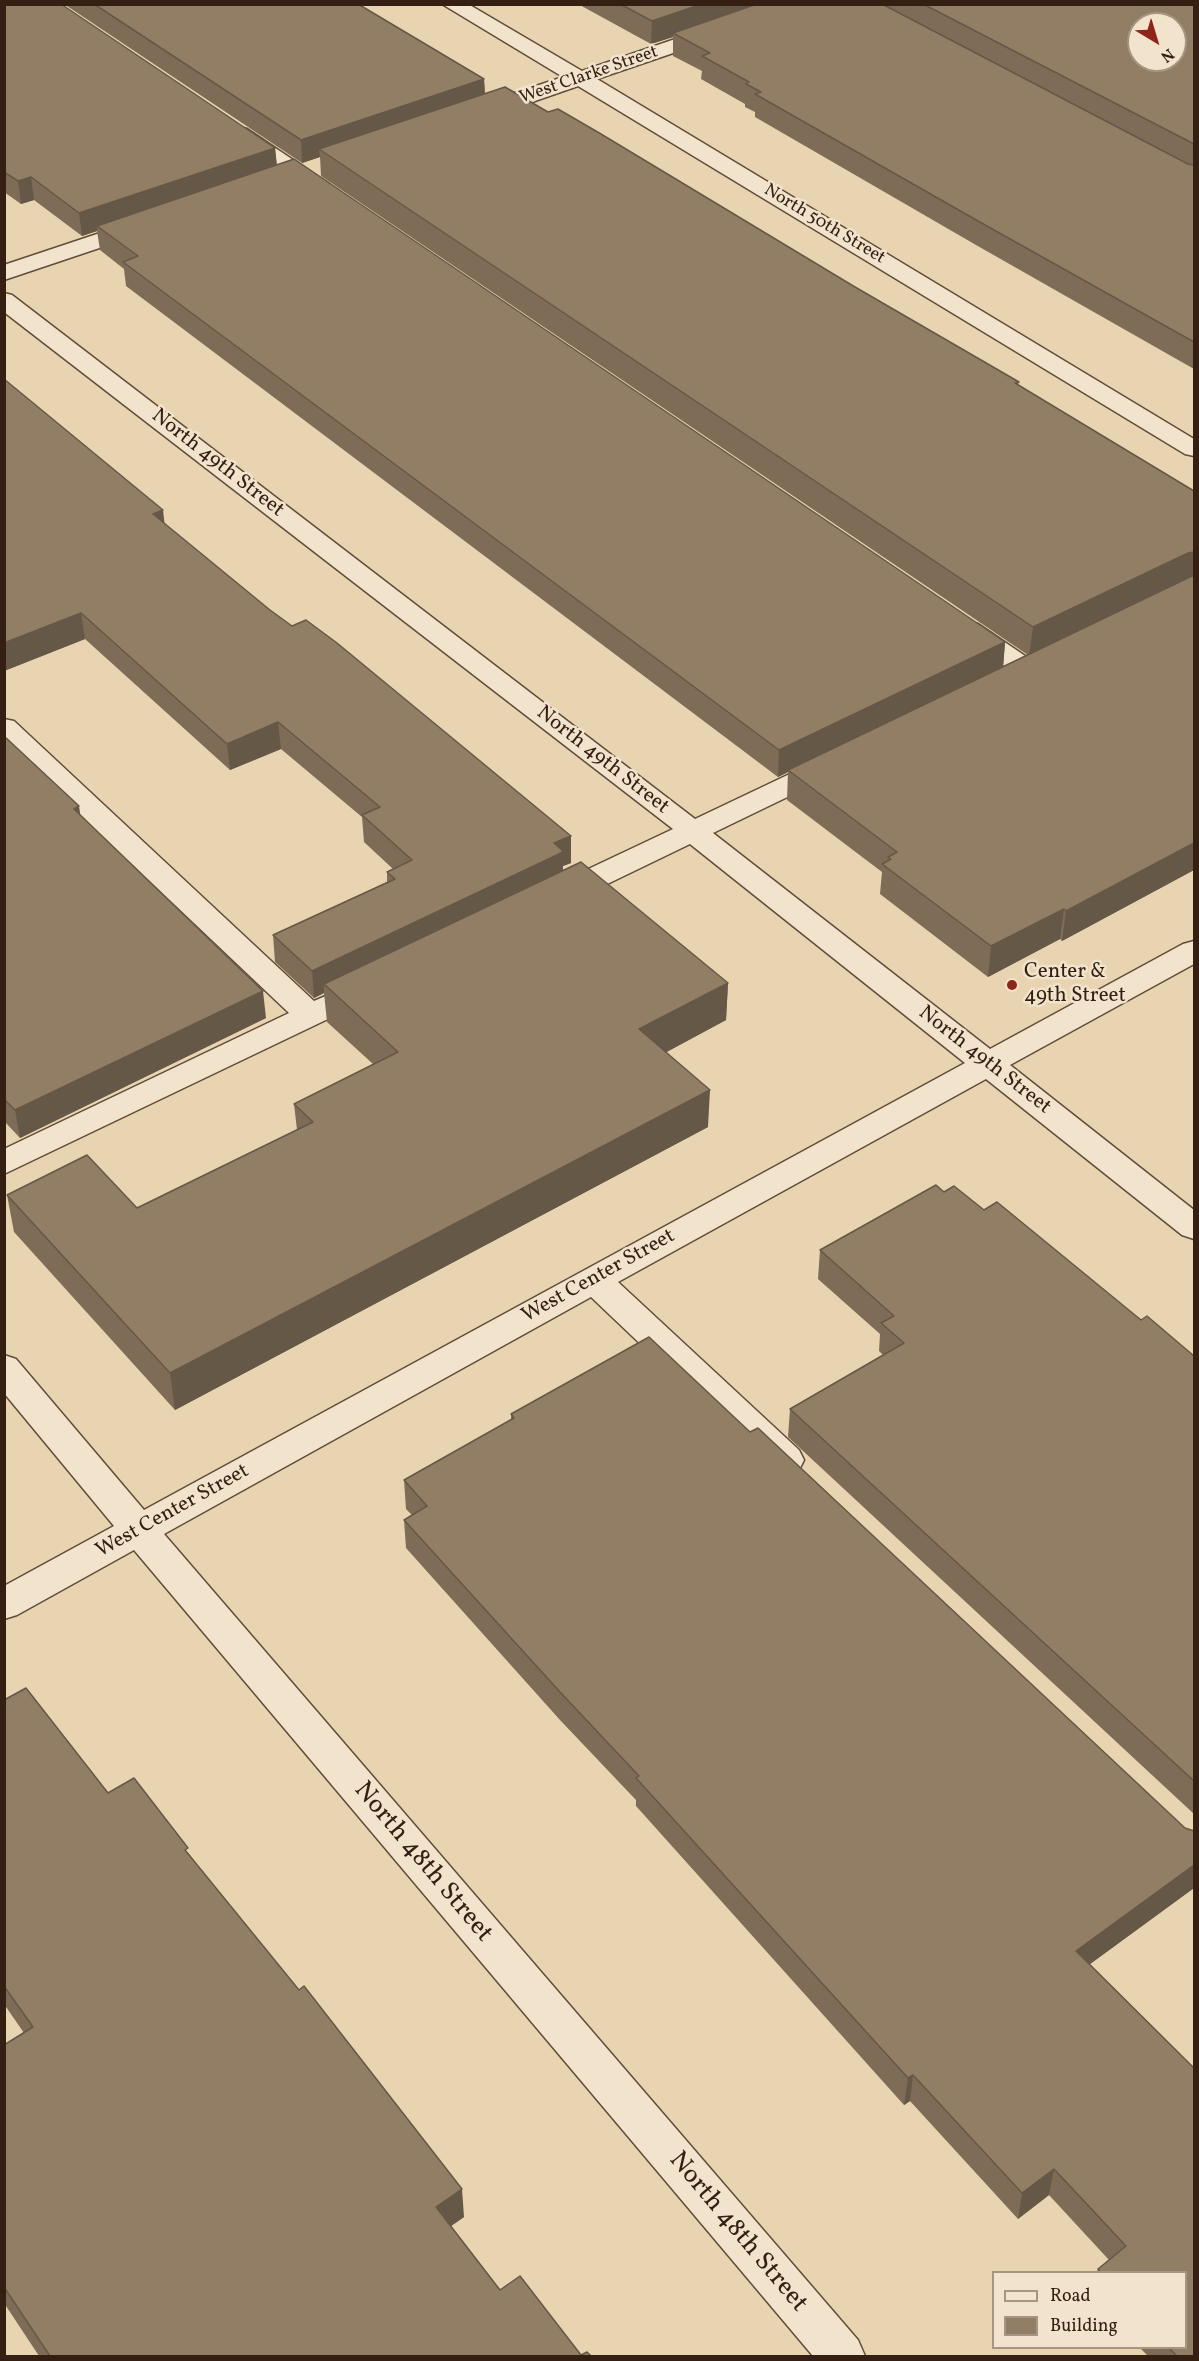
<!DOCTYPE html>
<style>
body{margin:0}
#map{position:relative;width:1199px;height:2361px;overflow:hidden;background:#e9d4b1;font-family:Vollkorn,serif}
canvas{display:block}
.frame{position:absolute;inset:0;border:6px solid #341f12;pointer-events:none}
.legend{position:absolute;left:992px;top:2271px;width:195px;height:78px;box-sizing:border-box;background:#f1e3cc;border:2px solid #a59582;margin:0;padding:8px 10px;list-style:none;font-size:18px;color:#341f12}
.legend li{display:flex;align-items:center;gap:12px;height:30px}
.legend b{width:30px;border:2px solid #a59582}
.north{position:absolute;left:1127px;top:12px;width:60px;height:60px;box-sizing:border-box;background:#f1e3cc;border:2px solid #a59582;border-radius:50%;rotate:142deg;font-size:16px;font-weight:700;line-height:24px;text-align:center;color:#341f12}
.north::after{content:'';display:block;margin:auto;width:21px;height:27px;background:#8f2418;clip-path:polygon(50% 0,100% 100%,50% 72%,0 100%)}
</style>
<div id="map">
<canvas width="1199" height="2361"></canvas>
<div class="frame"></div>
<ul class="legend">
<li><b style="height:8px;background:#f1e3cc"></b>Road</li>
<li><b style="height:16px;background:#927d65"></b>Building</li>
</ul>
<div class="north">N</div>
</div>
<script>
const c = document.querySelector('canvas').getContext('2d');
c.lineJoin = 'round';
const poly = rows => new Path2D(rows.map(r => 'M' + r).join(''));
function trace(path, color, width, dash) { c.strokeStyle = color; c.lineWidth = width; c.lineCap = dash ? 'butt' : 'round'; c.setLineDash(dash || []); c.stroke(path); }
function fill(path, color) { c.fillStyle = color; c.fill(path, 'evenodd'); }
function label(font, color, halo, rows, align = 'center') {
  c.font = font + ' Vollkorn,serif'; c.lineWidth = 5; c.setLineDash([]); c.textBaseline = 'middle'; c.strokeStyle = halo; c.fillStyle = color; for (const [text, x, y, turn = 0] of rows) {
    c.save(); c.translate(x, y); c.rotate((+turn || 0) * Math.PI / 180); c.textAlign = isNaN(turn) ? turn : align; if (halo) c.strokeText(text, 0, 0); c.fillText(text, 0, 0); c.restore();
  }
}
const minor = poly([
 [442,4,468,4,582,71,777,4,808,4,805,8,597,79,1194,439,1194,456,1185,454,578,86,489,117,473,117,470,112,473,107,563,77,442,4],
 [239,127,247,129,329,184,332,189,329,194,313,194,231,139,228,134,231,129,239,127],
 [142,219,150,221,153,226,150,231,4,280,4,265,142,219],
 [4,293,12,295,695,819,817,761,827,758,837,761,841,767,837,773,713,833,990,1049,1183,944,1194,941,1194,964,1010,1065,1194,1210,1194,1239,1182,1235,986,1079,618,1282,799,1450,804,1460,799,1470,786,1474,773,1470,591,1297,164,1534,858,2340,865,2356,813,2356,134,1550,17,1615,4,1619,4,1586,114,1526,4,1393,4,1355,16,1359,144,1510,965,1063,690,844,568,903,557,905,546,903,542,896,546,889,673,829,4,312,4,293],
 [968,622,978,624,1037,664,1041,670,1037,676,1027,678,1017,676,958,636,954,630,958,624,968,622],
 [4,719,14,721,314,1001,365,979,376,982,380,989,376,996,4,1174,4,1149,289,1013,4,743,4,719]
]);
const wall = poly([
 [4,4,275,148,277,165,1005,642,1003,667,1028,655,321,176,320,157,302,163,64,4,358,4,484,79,485,93,548,112,1019,382,1018,385,1194,491,1194,870,1062,941,1060,939,988,977,880,894,882,872,787,800,788,772,778,777,126,286,124,269,100,250,97,231,82,236,34,200,21,204,4,192],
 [578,4,1194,5,1194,369,976,245,755,117,755,112,745,107,745,104,701,79,702,71,673,56,673,37,651,44],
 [164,524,270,610,571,836,571,863,563,866,563,871,728,983,726,1020,666,1052,708,1127,175,1410,14,1232,7,1195,137,1208,297,1130,294,1104,373,1064,327,1022,324,993,314,998,275,962,273,935,387,882,387,872,393,869,364,842,362,817,281,749,230,770,85,639,4,671],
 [4,736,81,816,266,1018,20,1138,4,1121],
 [944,1192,984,1210,1141,1320,1194,1356,1194,1814,788,1437,790,1409,883,1355,879,1351,880,1334,818,1279,820,1250],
 [649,1337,750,1432,758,1428,1185,1828,1194,1831,1194,1888,1090,1964,1194,2068,1194,2356,1148,2356,1140,2348,1185,2348,1185,2272,1097,2272,1098,2269,1109,2260,1049,2195,1018,2219,910,2101,904,2105,636,1806,636,1800,560,1720,406,1548,404,1520,412,1515,406,1509,404,1480,511,1420,511,1414],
 [4,1700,108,1793,189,1854,464,2217,451,2226,500,2290,581,2355,591,2356,39,2356,4,2303,4,2045,24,2033,4,2004]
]);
const shadedWall = poly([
 [702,4,769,4,673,33,673,37,651,44,652,21],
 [484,79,485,101,319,149,320,157,302,163,301,140],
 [275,148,277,170,97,226,97,231,82,236,79,213],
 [31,177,34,200,21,204,18,181],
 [163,510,166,536,153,514],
 [1194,552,1194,580,1029,656,1033,627,1188,553],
 [81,613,85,639,4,671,4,643],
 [1005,642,1003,669,788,770,788,772,778,777,779,750],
 [278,722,281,749,230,770,227,744],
 [79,806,83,833,74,809],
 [571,836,571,863,563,866,563,878,324,984,324,993,314,998,312,971,554,843],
 [1194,843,1194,870,1062,941,1066,911],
 [1064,909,1060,939,988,977,991,946],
 [728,983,726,1020,639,1067,639,1029],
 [263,991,266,1018,20,1138,15,1110],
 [710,1090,708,1127,175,1410,170,1373],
 [1194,1865,1194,1888,1071,1978,1076,1951],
 [913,2075,910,2101,904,2105,908,2078],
 [1054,2169,1049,2195,1018,2219,1022,2193],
 [462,2189,464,2217,438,2235,436,2207]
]);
const building = poly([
 [4,4,61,4,275,148,79,213,31,177,18,181,4,172,4,4],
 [94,4,358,4,484,79,301,140,94,4],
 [620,4,702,4,652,21,620,4],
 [757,4,882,4,1188,164,1194,165,1194,342,978,221,755,94,761,92,746,84,749,82,702,56,710,53,673,33,757,4],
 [923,4,1194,5,1194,144,923,4],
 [1139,24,1175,24,1175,60,1139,60,1139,24],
 [505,87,548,112,558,109,601,134,855,287,1019,382,1015,383,1194,491,1194,552,1188,553,1033,627,319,149,505,87],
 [294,159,1005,642,779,750,123,262,138,256,97,226,294,159],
 [4,379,163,510,153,514,270,610,292,626,306,620,337,643,571,836,554,843,563,851,559,854,312,971,273,935,395,879,387,872,412,860,362,815,380,807,278,722,227,744,81,613,4,643,4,379],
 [1194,575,1194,843,1066,911,1064,909,991,946,882,864,891,859,888,857,897,852,788,770,1194,575],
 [4,736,79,806,74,809,263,991,15,1110,4,1099,4,736],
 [581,862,728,983,639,1029,710,1090,170,1373,7,1195,87,1155,137,1208,313,1122,294,1104,398,1052,324,984,581,862],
 [936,1185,944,1192,954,1186,984,1210,997,1202,1141,1320,1147,1316,1194,1356,1194,1781,790,1409,904,1343,881,1323,894,1316,820,1250,936,1185],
 [649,1337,750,1432,758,1428,1185,1828,1194,1831,1194,1865,1076,1951,1194,2068,1194,2356,1174,2356,1176,2355,1169,2348,1185,2348,1185,2272,1100,2272,1098,2269,1126,2246,1054,2169,1022,2193,913,2075,908,2078,636,1778,639,1776,560,1692,404,1520,427,1506,404,1480,514,1418,511,1414,649,1337],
 [26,1688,108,1793,134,1778,188,1848,185,1850,299,1990,304,1986,462,2189,436,2207,500,2290,520,2276,581,2355,587,2352,591,2356,50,2356,4,2287,4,2045,33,2027,4,1986,4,1700,26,1688]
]);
const markers = [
 [1012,985,6,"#8f2418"]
];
const farStreetnames = [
 ["West Clarke Street",589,76,-19],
 ["North 50th Street",824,225,31]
];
const streetNames = [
 ["North 49th Street",217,464,38],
 ["North 49th Street",602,761,38],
 ["North 49th Street",984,1061,38],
 ["West Center Street",599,1277,-29],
 ["West Center Street",173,1512,-29]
];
const poiNames = [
 ["Center &",1024,973],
 ["49th Street",1024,997]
];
const nearStreetnames = [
 ["North 48th Street",422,1863,50],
 ["North 48th Street",737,2233,50]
];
trace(minor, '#614c3a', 3);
fill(minor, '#f1e3cc');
fill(wall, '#7e6c57');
fill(shadedWall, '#665847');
fill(building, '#927d65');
trace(building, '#665847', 1.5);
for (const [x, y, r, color] of markers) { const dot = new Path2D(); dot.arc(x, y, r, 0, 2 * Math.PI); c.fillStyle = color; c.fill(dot); trace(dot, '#f1e3cc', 2); }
label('18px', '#341f12', '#f1e3cc', farStreetnames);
label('21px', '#341f12', '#f1e3cc', streetNames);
label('21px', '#341f12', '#f1e3cc', poiNames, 'left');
label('26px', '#341f12', '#f1e3cc', nearStreetnames);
</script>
